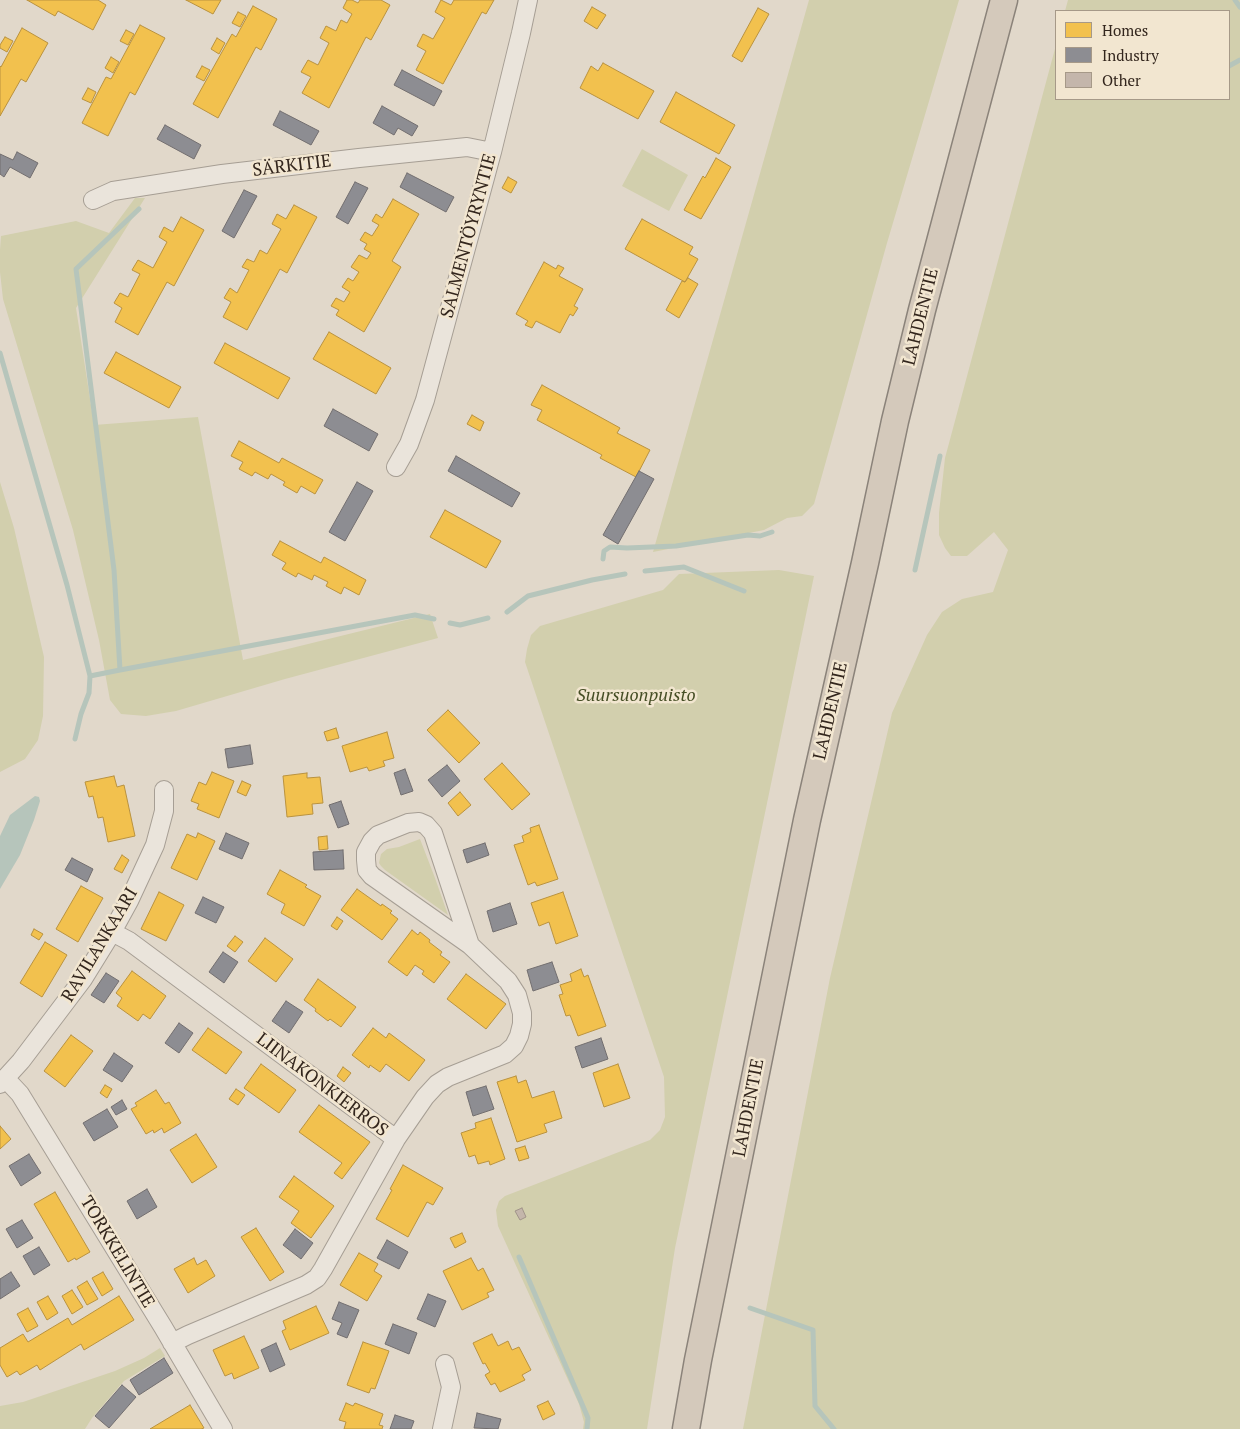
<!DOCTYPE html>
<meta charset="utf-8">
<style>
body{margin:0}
#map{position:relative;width:1240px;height:1429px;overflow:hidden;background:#e1d8ca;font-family:"PT Serif",serif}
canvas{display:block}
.legend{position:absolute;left:1055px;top:10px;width:175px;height:90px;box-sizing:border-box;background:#f2e6d0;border:1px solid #a69988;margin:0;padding:6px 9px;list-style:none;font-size:15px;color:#33261d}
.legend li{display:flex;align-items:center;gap:10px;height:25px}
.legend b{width:25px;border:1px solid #a69988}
</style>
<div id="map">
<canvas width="1240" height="1429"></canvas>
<ul class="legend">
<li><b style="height:14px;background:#f2c14e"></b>Homes</li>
<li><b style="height:14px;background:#8d8d92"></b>Industry</li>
<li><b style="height:14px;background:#c4b6ab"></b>Other</li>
</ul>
</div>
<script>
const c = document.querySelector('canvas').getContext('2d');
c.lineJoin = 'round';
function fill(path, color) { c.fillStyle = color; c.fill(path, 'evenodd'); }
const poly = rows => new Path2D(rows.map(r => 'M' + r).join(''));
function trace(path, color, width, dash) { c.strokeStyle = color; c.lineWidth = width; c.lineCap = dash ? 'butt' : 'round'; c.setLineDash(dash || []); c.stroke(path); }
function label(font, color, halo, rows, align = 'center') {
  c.font = font + ' "PT Serif",serif'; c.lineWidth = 5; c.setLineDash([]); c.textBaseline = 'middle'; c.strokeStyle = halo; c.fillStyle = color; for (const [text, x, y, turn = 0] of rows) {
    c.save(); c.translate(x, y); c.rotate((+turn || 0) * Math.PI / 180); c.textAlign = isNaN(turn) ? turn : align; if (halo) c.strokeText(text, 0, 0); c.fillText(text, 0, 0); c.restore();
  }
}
const green = poly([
 [809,0,959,0,887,243,814,504,802,516,787,518,764,530,653,552],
 [1068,0,1240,0,1240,1429,743,1429,830,978,892,713,927,635,942,612,962,599,993,592,1008,550,994,532,967,556,951,556,945,548,939,535,939,513,945,458,1056,45,1056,99,1229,99,1229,11,1065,11],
 [642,149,688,175,669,211,622,186],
 [135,198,145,198,76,308,94,425,198,417,243,660,430,614,438,638,285,679,176,711,146,716,121,714,110,700,99,640,73,530,3,299,0,272,0,250,1,236,76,221,109,233],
 [0,482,14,528,44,657,43,716,38,740,25,759,0,772],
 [779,570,814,576,675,1248,647,1429,583,1429,584,1422,579,1404,498,1226,496,1210,499,1201,505,1196,650,1140,660,1130,665,1117,664,1077,525,662,527,649,531,635,540,626,663,590,679,574],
 [420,839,435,878,448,915,385,870,381,866,379,863,381,854,387,849,399,847],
 [160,1348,165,1356,124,1381,92,1418,85,1429,0,1429,0,1406,23,1402,115,1371,144,1358]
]);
const water = poly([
 [35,796,39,797,40,801,34,820,20,855,0,889,0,836,10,815]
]);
const homes = poly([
 [27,0,98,0,106,5,93,30,58,11,55,16,27,0],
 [186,0,221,0,213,14,186,0],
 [347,0,352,0,358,3,360,0,381,0,390,5,371,40,366,37,329,108,302,93,311,77,301,72,308,60,318,65,329,43,320,38,326,26,336,31,341,20,347,23,352,14,343,8,347,0],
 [441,0,451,5,454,0,494,0,486,14,482,12,443,84,416,70,426,51,417,46,423,34,433,39,445,18,435,12,441,0],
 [253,6,277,19,261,50,256,47,218,118,193,104,232,34,236,37,253,6],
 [592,7,606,15,597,29,584,21,592,7],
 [758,8,769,14,742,62,732,56,758,8],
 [238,12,246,16,240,27,232,23,238,12],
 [140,25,165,38,135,95,130,92,108,136,82,123,106,77,111,79,140,25],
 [22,28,48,43,26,82,21,79,0,116,0,66,1,67,22,28],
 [126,30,134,34,128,45,120,41,126,30],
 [5,37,13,41,7,52,0,48,0,45,5,37],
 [217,38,225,43,219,54,211,49,217,38],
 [111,57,119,62,113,73,105,68,111,57],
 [603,63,654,91,638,119,580,88,591,66,598,71,603,63],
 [202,66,210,70,204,81,196,77,202,66],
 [88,88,96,92,91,103,82,99,88,88],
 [676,92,735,125,719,154,660,122,676,92],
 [716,158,731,167,701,219,684,210,703,176,705,178,716,158],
 [508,177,517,182,511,193,502,188,508,177],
 [393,199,419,214,392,261,401,267,364,332,336,315,339,310,331,306,336,298,344,302,350,292,342,287,348,278,353,281,359,272,351,267,359,255,367,259,371,253,364,249,367,244,360,240,365,232,372,236,379,225,372,221,376,214,382,218,393,199],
 [294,205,317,217,287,273,280,269,247,330,223,317,231,302,224,298,230,288,237,293,249,270,242,267,247,259,254,262,260,250,267,254,281,229,272,224,277,214,286,219,294,205],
 [181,217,204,230,174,286,167,282,138,335,115,322,122,308,114,303,120,293,128,297,140,274,132,270,138,260,153,268,167,242,159,237,164,227,173,232,181,217],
 [642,219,693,247,689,254,698,259,685,282,625,249,642,219],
 [544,262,556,269,558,265,564,268,559,276,583,289,574,306,578,308,573,316,570,314,560,333,536,321,532,328,525,325,528,321,516,314,544,262],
 [688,278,698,284,679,318,666,310,682,281,685,282,688,278],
 [329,332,391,368,376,394,313,359,329,332],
 [225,343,290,378,278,399,214,363,225,343],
 [116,352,181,387,169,408,104,373,116,352],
 [542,385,620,428,617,433,650,450,636,477,600,458,602,455,537,420,542,410,531,405,542,385],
 [472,415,484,422,480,431,467,424,472,415],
 [239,441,279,463,282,458,323,480,315,494,301,486,297,493,283,485,285,482,271,474,268,479,255,472,252,476,239,469,243,462,231,456,239,441],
 [445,510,501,541,486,568,430,537,445,510],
 [280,541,321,563,324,557,366,580,359,595,344,587,341,594,326,586,328,582,314,575,312,580,298,573,296,577,282,569,286,563,272,555,280,541],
 [448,710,480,743,459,763,427,730,448,710],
 [336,728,339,738,327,741,324,732,336,728],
 [387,732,394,758,383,761,385,766,369,771,367,767,350,772,342,746,387,732],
 [502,763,530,794,512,810,484,779,502,763],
 [212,772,234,781,219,818,197,809,199,804,191,801,199,782,206,785,212,772],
 [307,773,307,778,320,777,323,803,312,804,313,814,287,817,283,776,307,773],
 [114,776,117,787,124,785,135,836,108,842,103,817,98,818,93,796,89,797,85,782,114,776],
 [242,781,251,785,246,796,237,792,242,781],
 [460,792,471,805,458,816,448,803,460,792],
 [539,825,558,879,537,886,535,882,528,885,514,845,524,842,522,836,531,832,530,828,539,825],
 [198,833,215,841,197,880,171,868,187,834,196,838,198,833],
 [327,836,328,849,319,850,318,837,327,836],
 [122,855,129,860,122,873,114,869,122,855],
 [280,870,307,885,305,887,321,896,304,926,281,913,285,904,267,894,280,870],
 [81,886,103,898,78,942,56,929,81,886],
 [357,889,381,906,382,904,392,911,390,913,398,919,382,940,341,910,357,889],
 [159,892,184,905,166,941,141,929,159,892],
 [563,892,578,936,556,944,549,922,539,926,531,903,563,892],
 [337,917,343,921,337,930,331,926,337,917],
 [34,929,43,934,39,940,31,935,34,929],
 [412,930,418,935,420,932,430,940,429,942,442,952,440,955,450,962,434,983,422,974,424,971,415,965,407,976,388,962,412,930],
 [235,936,243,942,235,952,227,946,235,936],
 [265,938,293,959,276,982,248,961,265,938],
 [45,942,67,955,42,997,20,983,45,942],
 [581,969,584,977,588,975,606,1026,578,1036,570,1015,566,1016,559,995,563,994,560,985,572,981,570,974,581,969],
 [132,971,166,996,150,1019,143,1014,138,1021,117,1006,122,998,116,993,132,971],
 [466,974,506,1004,486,1029,447,999,466,974],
 [318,979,356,1007,341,1027,330,1019,328,1021,315,1011,316,1009,304,1000,318,979],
 [208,1028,242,1052,226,1074,192,1050,208,1028],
 [373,1028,386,1038,389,1033,425,1060,409,1081,386,1064,380,1072,370,1065,369,1068,352,1055,373,1028],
 [71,1035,93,1051,65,1087,44,1071,71,1035],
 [261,1064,296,1090,279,1113,244,1088,261,1064],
 [618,1064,630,1098,604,1107,593,1073,618,1064],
 [343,1067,351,1073,344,1082,337,1076,343,1067],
 [516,1076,518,1083,526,1080,532,1098,554,1091,562,1118,544,1124,547,1132,517,1142,497,1082,516,1076],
 [105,1085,112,1089,107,1098,100,1093,105,1085],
 [236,1089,245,1095,238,1105,229,1099,236,1089],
 [156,1090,165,1104,169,1102,181,1123,164,1133,162,1128,154,1133,153,1130,146,1134,131,1109,137,1106,135,1103,156,1090],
 [319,1105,370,1142,342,1179,334,1173,342,1163,299,1132,319,1105],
 [491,1118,505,1159,490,1165,489,1161,478,1164,475,1155,469,1157,461,1133,476,1128,475,1123,491,1118],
 [0,1126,11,1139,0,1149,0,1126],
 [196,1134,217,1167,192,1183,170,1150,196,1134],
 [525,1146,529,1158,519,1161,515,1149,525,1146],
 [403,1165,443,1188,433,1205,427,1202,408,1237,376,1219,392,1190,390,1189,403,1165],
 [294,1176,334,1206,311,1238,291,1223,299,1211,279,1197,294,1176],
 [55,1192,90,1252,76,1260,75,1258,68,1262,34,1204,55,1192],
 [256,1228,284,1272,270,1281,241,1237,256,1228],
 [462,1233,466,1242,455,1248,450,1238,462,1233],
 [359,1253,378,1264,374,1271,382,1276,367,1301,340,1285,359,1253],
 [194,1258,197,1265,206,1260,215,1276,188,1293,174,1269,194,1258],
 [471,1258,478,1271,483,1268,494,1290,487,1293,489,1297,462,1310,443,1271,471,1258],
 [103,1272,113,1289,102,1296,92,1278,103,1272],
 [87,1281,98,1299,87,1305,77,1287,87,1281],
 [72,1290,83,1307,72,1314,62,1296,72,1290],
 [48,1296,58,1313,47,1320,37,1302,48,1296],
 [119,1296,134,1320,84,1350,81,1344,40,1370,37,1365,20,1375,17,1371,7,1377,0,1365,0,1348,23,1334,28,1342,68,1318,72,1325,119,1296],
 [316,1306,329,1333,290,1350,282,1331,286,1329,283,1321,316,1306],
 [28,1308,38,1326,27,1332,17,1314,28,1308],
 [492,1334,498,1346,508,1341,512,1350,519,1347,531,1370,522,1375,525,1380,500,1392,495,1383,491,1385,485,1375,490,1372,485,1363,483,1364,473,1343,492,1334],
 [244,1336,259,1368,234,1379,232,1373,225,1376,213,1350,244,1336],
 [363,1342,389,1351,375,1389,371,1388,369,1393,347,1385,363,1342],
 [548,1401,555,1414,543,1420,537,1406,548,1401],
 [346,1403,353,1406,355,1403,383,1414,379,1425,383,1426,382,1429,344,1429,346,1422,339,1420,346,1403],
 [190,1405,204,1428,201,1429,150,1429,190,1405]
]);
const industry = poly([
 [402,70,442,91,434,106,394,85,402,70],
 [382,106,418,126,412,136,398,128,394,135,373,123,382,106],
 [280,111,319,131,311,145,273,125,280,111],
 [165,125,201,145,194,159,157,139,165,125],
 [17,152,38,163,30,178,10,167,4,177,0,174,0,154,13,160,17,152],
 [407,173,454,197,446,212,400,187,407,173],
 [355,182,368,188,348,224,336,217,355,182],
 [244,190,257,196,234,238,222,231,244,190],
 [333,409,378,434,369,451,324,426,333,409],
 [456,456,520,493,512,507,448,471,456,456],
 [639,471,654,479,618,544,603,535,639,471],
 [357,482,373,491,345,541,329,532,357,482],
 [250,745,253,764,228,768,225,749,250,745],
 [447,765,460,781,442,797,428,780,447,765],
 [405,769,413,791,401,795,394,773,405,769],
 [341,801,349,824,338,828,329,805,341,801],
 [226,833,249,843,242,859,219,849,226,833],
 [485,843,489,855,467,863,463,850,485,843],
 [343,850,344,869,314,870,313,852,343,850],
 [72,858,93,869,87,882,65,870,72,858],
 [203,897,224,907,216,923,195,913,203,897],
 [510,903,517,924,493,932,487,911,510,903],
 [223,952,238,962,224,983,209,972,223,952],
 [552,962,559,982,533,991,527,970,552,962],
 [106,973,119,981,104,1003,91,995,106,973],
 [286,1001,303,1012,289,1033,272,1021,286,1001],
 [179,1023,193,1033,179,1053,165,1043,179,1023],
 [601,1038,608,1059,582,1068,575,1047,601,1038],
 [114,1053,133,1066,122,1082,103,1070,114,1053],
 [486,1086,494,1109,473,1116,466,1092,486,1086],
 [122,1100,127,1109,116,1115,111,1107,122,1100],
 [107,1109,118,1127,94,1141,83,1123,107,1109],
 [29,1154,41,1173,21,1186,9,1166,29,1154],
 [147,1189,157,1207,137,1219,127,1201,147,1189],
 [22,1220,33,1238,17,1248,6,1229,22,1220],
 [295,1229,313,1243,301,1259,283,1245,295,1229],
 [387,1240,408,1252,399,1269,377,1258,387,1240],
 [39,1247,50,1265,34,1275,23,1256,39,1247],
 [11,1272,20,1286,0,1299,0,1279,11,1272],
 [428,1294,446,1301,435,1327,417,1319,428,1294],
 [339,1302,359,1310,347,1338,337,1334,342,1323,332,1319,339,1302],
 [393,1324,417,1333,409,1354,385,1344,393,1324],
 [276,1343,285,1365,270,1372,261,1350,276,1343],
 [164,1358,173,1373,139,1395,130,1380,164,1358],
 [122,1385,136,1397,109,1428,95,1416,122,1385],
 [477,1413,501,1419,498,1429,474,1428,477,1413],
 [395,1415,414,1421,411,1429,390,1429,395,1415]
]);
const stream = poly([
 [1235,0,1240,7],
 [1229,66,1240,60],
 [0,353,67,585,90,676,89,693,81,714,75,739],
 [603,559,604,551,610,547,627,548,676,546,748,535,760,536,772,532],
 [915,570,940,456],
 [645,571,684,567,744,591],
 [507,612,528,596,592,580,625,574],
 [450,623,460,625,488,618],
 [120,670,415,615,434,619],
 [90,676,120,670,114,570,76,269,139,209],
 [519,1257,588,1418,587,1429],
 [750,1308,813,1330,815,1406,834,1429]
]);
const building = poly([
 [522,1208,526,1217,520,1220,515,1211,522,1208]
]);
const minor = poly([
 [93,200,113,191,222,174,359,158,467,147,492,152],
 [396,467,409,444,425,400,492,152,521,33,528,0],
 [112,932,129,941,396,1139],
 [5,1078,20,1094,163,1327,223,1429],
 [0,1084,21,1061,83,979,112,932,129,901,155,845,164,811,164,790],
 [172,1343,188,1335,306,1285,317,1278,323,1269,396,1139,425,1097,437,1084,448,1077,505,1054,514,1046,519,1036,522,1024,522,1013,517,995,508,981,470,945,433,833,426,825,419,822,408,823,378,835,372,841,366,852,366,860,367,870,372,876,470,945],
 [442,1429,451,1387,445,1364]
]);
const highway = poly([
 [686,1429,698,1360,807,820,865,563,895,421,922,310,1004,0]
]);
const streetNames = [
 ["SÄRKITIE",292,166,-7],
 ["SALMENTÖYRYNTIE",469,236,-75],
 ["LAHDENTIE",921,317,-76],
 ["LAHDENTIE",831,711,-77],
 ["RAVILANKAARI",100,945,-59],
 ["LIINAKONKIERROS",322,1085,37],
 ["LAHDENTIE",749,1108,-79],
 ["TORKKELINTIE",117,1252,59]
];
const parkNames = [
 ["Suursuonpuisto",636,696]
];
fill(green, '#d2cfad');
fill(water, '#b6c5bb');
fill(homes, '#f2c14e');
trace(homes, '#b9923f', 1);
fill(industry, '#8d8d92');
trace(industry, '#726e6f', 1);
trace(stream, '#b6c5bb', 5);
fill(building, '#c4b6ab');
trace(building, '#a1948a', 1);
trace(minor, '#a69e94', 20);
trace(highway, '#8b837a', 29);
trace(minor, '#eae4db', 18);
trace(highway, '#d4c9bb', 26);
label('18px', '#33261d', '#f2e6d0', streetNames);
label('italic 18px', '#464e25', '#f2e6d0', parkNames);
</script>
